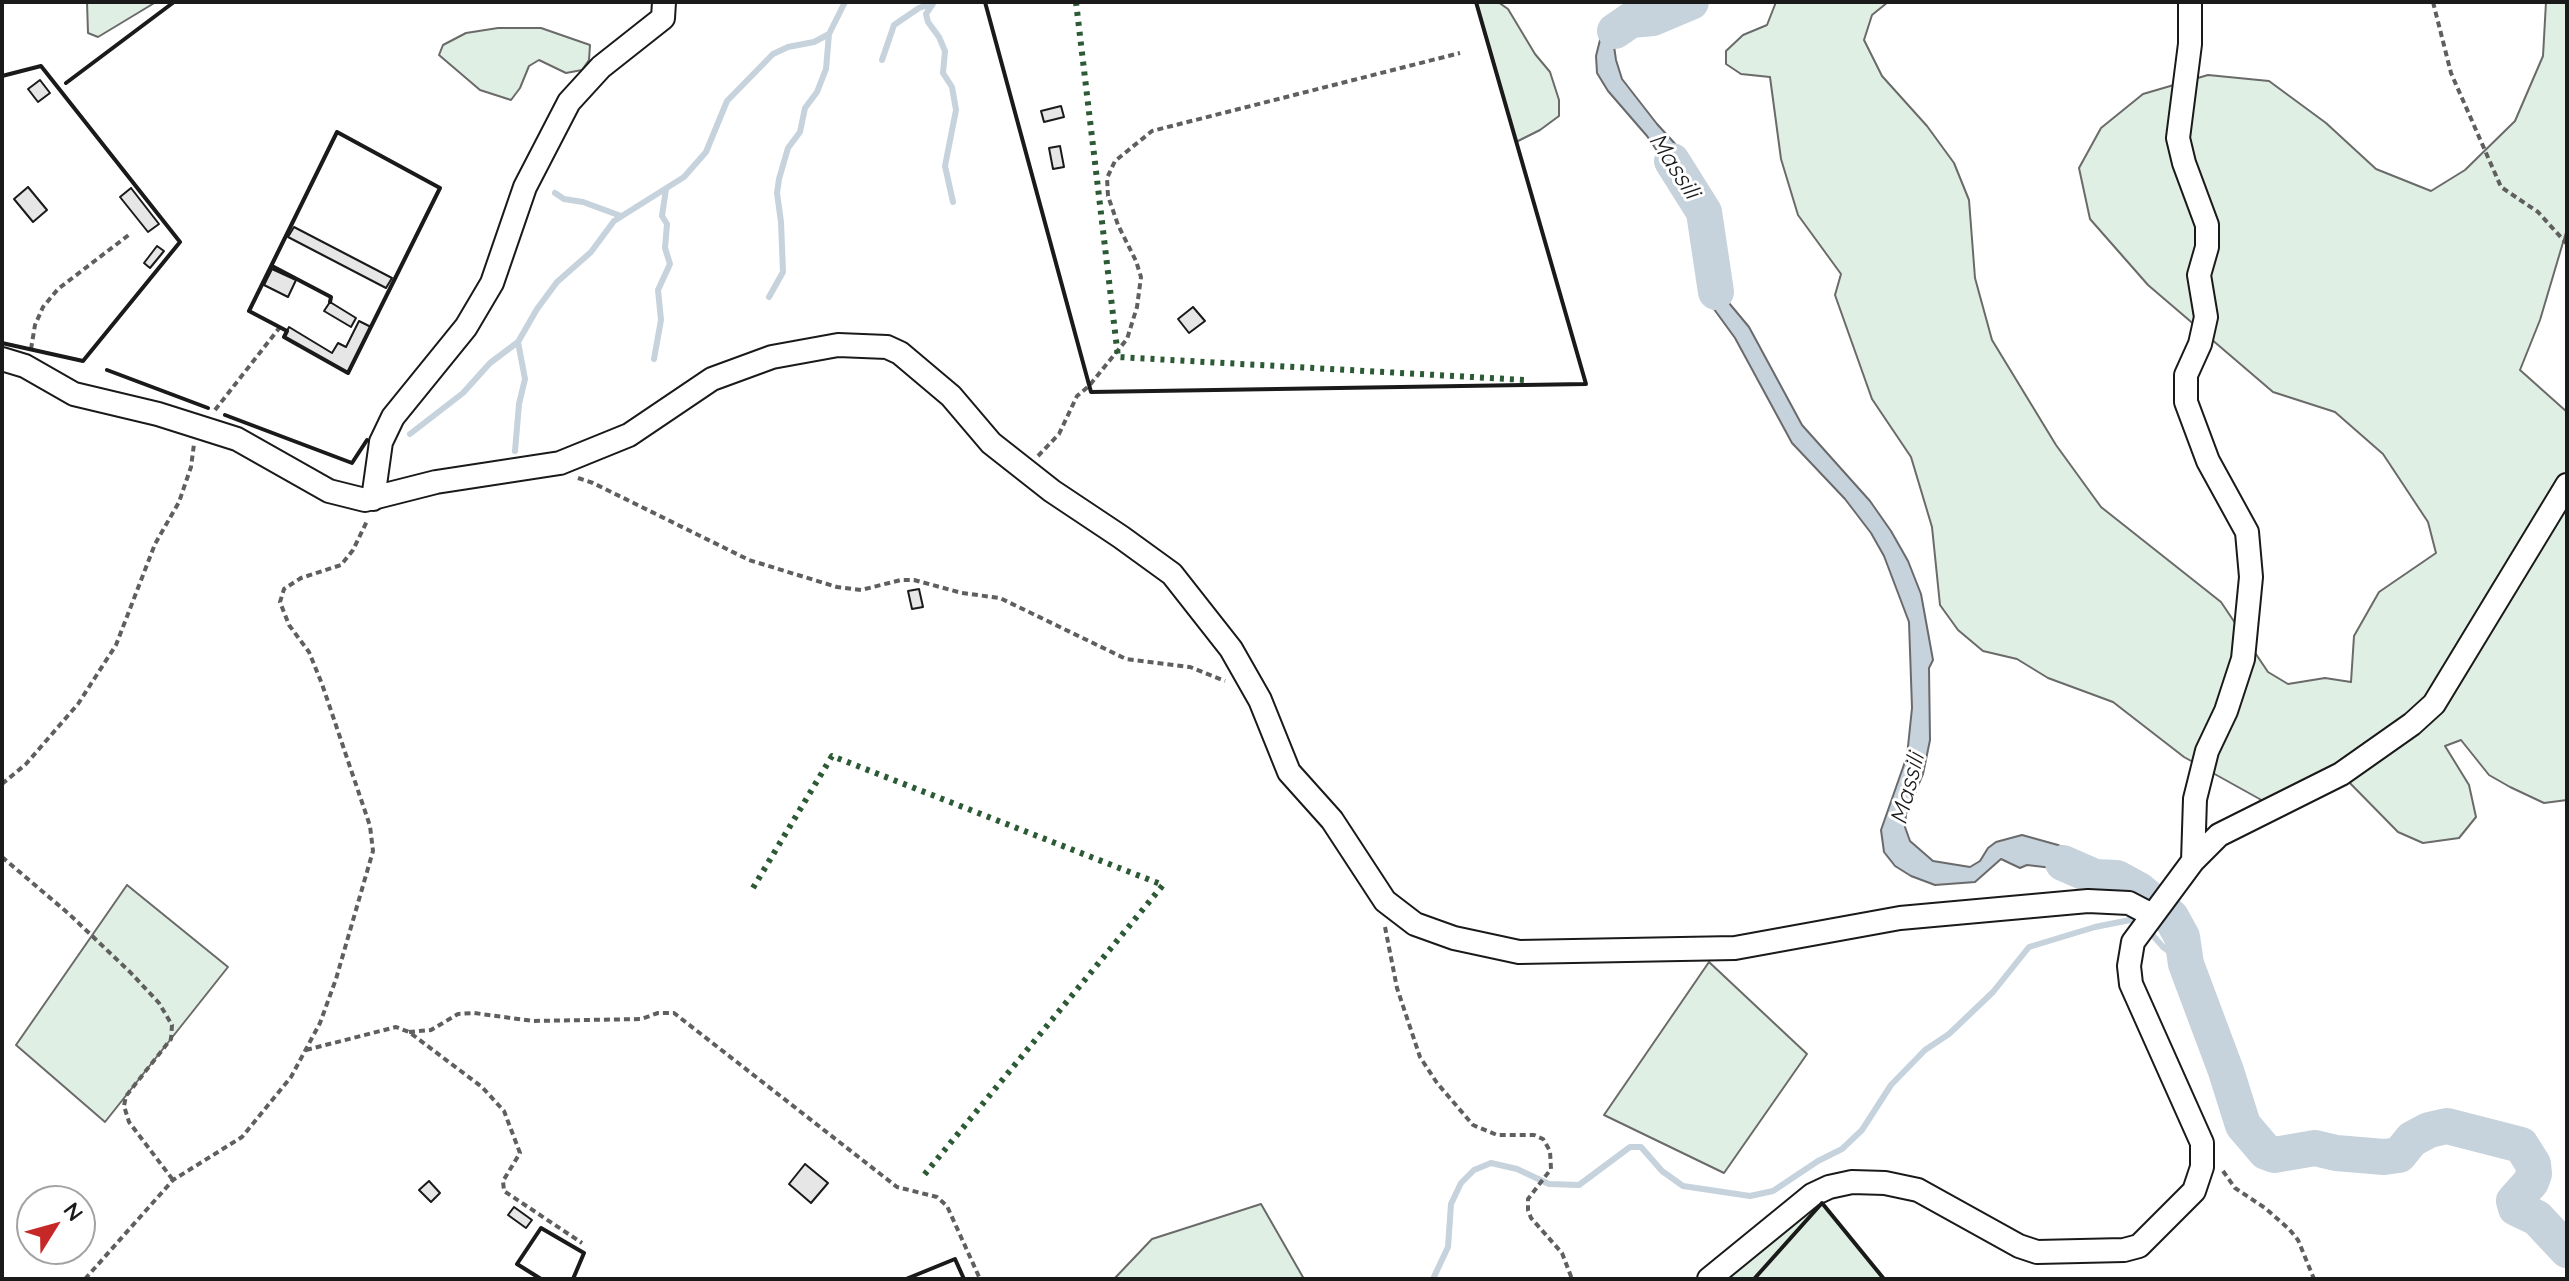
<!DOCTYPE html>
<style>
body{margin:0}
#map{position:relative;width:2569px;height:1281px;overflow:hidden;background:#fff;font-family:Quicksand,sans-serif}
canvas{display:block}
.frame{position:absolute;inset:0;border:4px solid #1a1a1a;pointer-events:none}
.north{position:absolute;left:16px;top:1185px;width:80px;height:80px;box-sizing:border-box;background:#fff;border:2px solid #a3a3a3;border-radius:50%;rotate:53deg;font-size:22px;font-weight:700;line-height:32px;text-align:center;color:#1a1a1a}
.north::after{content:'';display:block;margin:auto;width:28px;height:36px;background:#c62828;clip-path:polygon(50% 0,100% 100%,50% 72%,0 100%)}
</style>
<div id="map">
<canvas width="2569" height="1281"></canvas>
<div class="frame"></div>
<div class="north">N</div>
</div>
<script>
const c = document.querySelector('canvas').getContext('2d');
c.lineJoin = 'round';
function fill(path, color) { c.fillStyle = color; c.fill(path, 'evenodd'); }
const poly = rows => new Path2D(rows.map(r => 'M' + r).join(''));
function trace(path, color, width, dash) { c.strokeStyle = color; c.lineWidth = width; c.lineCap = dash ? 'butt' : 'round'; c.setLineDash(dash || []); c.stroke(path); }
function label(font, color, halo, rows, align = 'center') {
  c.font = font + ' Quicksand,sans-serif'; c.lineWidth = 6; c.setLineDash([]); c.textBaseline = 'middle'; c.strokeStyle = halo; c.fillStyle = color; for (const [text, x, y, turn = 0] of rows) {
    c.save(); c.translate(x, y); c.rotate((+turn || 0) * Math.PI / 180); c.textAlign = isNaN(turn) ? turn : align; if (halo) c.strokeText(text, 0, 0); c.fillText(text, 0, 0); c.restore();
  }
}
const green = poly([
 [87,2,156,2,98,37,88,33,87,2],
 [1476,2,1498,2,1508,9,1535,54,1550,72,1559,100,1559,116,1540,130,1516,142,1476,2],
 [1776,2,1888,2,1872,15,1864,40,1882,76,1927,126,1954,163,1969,200,1975,278,1992,340,2056,445,2101,507,2221,602,2268,672,2288,684,2325,678,2351,682,2354,636,2379,592,2436,553,2428,522,2383,454,2335,412,2273,392,2148,285,2090,219,2079,168,2101,128,2143,94,2208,75,2269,81,2326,123,2376,169,2431,191,2465,170,2515,121,2543,56,2546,2,2567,2,2567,229,2540,320,2520,370,2567,412,2567,800,2544,803,2510,787,2489,775,2461,740,2445,746,2469,785,2476,817,2459,838,2423,843,2398,832,2341,774,2274,807,2184,757,2113,702,2048,678,2017,659,1983,651,1958,630,1940,605,1932,527,1911,457,1872,399,1835,295,1841,274,1798,215,1781,159,1770,77,1741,74,1726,64,1726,51,1743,35,1767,25,1776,2],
 [498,28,541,28,590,45,589,60,582,70,566,73,539,60,529,66,520,88,511,100,480,90,439,55,443,45,466,33,498,28],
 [127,885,228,967,105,1122,16,1045,127,885],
 [1709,962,1807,1054,1724,1173,1604,1115,1709,962],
 [1812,1195,1822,1203,1884,1279,1709,1279,1812,1195],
 [1261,1204,1304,1279,1114,1279,1152,1239,1261,1204]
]);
const water = poly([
 [1639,7,1655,8,1661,12,1661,17,1643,27,1627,30,1616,39,1614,46,1616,60,1622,79,1657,124,1688,158,1702,197,1696,209,1691,211,1666,164,1647,136,1608,91,1597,73,1596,56,1601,36,1615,19,1639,7],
 [1713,242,1718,281,1729,303,1749,327,1802,425,1870,501,1891,531,1908,561,1921,594,1933,660,1929,668,1930,740,1923,774,1906,814,1905,827,1910,841,1933,861,1970,867,1980,861,1988,848,1996,842,2022,835,2058,845,2109,872,2110,884,2106,887,2061,869,2027,865,2020,868,2001,859,1975,882,1935,885,1911,876,1895,866,1884,852,1881,830,1907,756,1912,708,1909,622,1884,556,1871,533,1845,499,1792,443,1735,338,1703,294,1704,259,1708,244,1713,242]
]);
const stream = poly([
 [934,2,926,14,928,22,939,37,945,51,943,73,952,87,956,110,945,166,953,202],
 [882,60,894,25,919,8,931,4],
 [555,193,564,199,583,202,621,216],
 [769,297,783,272,781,222,777,193,779,179,788,148,800,132,805,108,817,92,826,69,829,34],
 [654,359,661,320,658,290,670,264,665,248,667,224,662,216,666,189],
 [410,434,463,393,490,363,518,342,537,309,557,282,591,252,614,221,684,177,706,152,727,101,773,54,788,47,814,42,829,34,845,2],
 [515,451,519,404,525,379,518,342],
 [2149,931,2163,947,2186,964],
 [1433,1279,1448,1247,1451,1204,1461,1183,1474,1170,1491,1163,1517,1169,1549,1184,1579,1185,1630,1147,1641,1147,1662,1171,1683,1186,1750,1196,1773,1191,1818,1161,1842,1149,1862,1130,1891,1085,1925,1050,1949,1034,1993,992,2029,947,2095,927,2140,918]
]);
const river = poly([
 [1615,31,1631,20,1653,18,1691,2],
 [1672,161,1704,212,1716,292],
 [2063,863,2095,877,2117,878,2139,890,2171,917,2182,937,2186,964,2226,1071,2243,1125,2266,1152,2274,1155,2315,1148,2336,1153,2384,1157,2399,1155,2412,1139,2429,1130,2447,1126,2521,1145,2533,1164,2534,1174,2531,1182,2514,1201,2516,1208,2537,1218,2567,1250]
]);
const building = poly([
 [40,80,50,93,38,102,28,89,40,80],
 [1061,106,1064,117,1044,122,1041,111,1061,106],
 [1060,146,1064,167,1053,169,1049,148,1060,146],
 [28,187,47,210,33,222,14,199,28,187],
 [131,188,159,224,148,232,120,197,131,188],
 [294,227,392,278,386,288,288,237,294,227],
 [157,246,164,251,150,268,144,263,157,246],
 [272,269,296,280,288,297,264,285,272,269],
 [330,302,356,318,351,327,324,311,330,302],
 [1193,307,1205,321,1189,333,1178,319,1193,307],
 [359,321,371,327,348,373,284,337,289,327,332,353,338,343,346,347,359,321],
 [919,589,923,607,912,609,908,591,919,589],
 [805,1164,828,1183,811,1203,789,1184,805,1164],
 [429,1181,440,1193,431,1202,419,1190,429,1181],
 [514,1207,532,1220,526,1228,508,1215,514,1207]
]);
const path = poly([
 [2433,2,2451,73,2501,187,2538,212,2567,244],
 [31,349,35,325,43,307,58,289,130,234],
 [215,410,280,327],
 [1038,456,1059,434,1077,396,1089,386,1127,339,1137,307,1141,277,1136,261,1118,225,1108,196,1107,178,1115,161,1152,131,1460,53],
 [578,478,593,483,749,560,837,587,861,590,901,580,914,580,962,593,1000,598,1126,659,1190,667,1225,681],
 [2,784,26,764,78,704,116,645,155,544,179,502,191,467,194,444],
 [2,857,69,914,130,972,159,1003,172,1025,171,1039,126,1096,124,1106,129,1122,173,1180],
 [1385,927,1397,988,1420,1057,1437,1083,1473,1125,1497,1135,1534,1135,1543,1139,1550,1151,1551,1169,1528,1199,1528,1210,1531,1218,1562,1253,1572,1279],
 [409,1032,431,1030,458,1014,474,1013,533,1021,641,1019,658,1013,674,1013,897,1187,937,1197,947,1206,980,1279],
 [306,1050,396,1027,409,1032,482,1087,504,1111,520,1153,503,1181,504,1191,582,1243],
 [2223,1171,2235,1188,2265,1208,2289,1229,2298,1240,2314,1279],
 [85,1279,173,1180,242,1137,291,1077,320,1023,336,979,373,851,370,826,322,684,309,652,289,625,280,602,284,589,301,578,341,565,353,550,367,521]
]);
const minor = poly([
 [2190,2,2190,44,2178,138,2184,163,2207,225,2207,247,2199,275,2206,317,2200,344,2186,375,2186,402,2208,461,2247,532,2251,577,2243,659,2226,711,2207,751,2195,799,2193,861],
 [2,359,25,366,74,394,158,414,237,439,329,491,365,500,436,482,560,463,629,435,712,379,772,357,838,345,887,347,900,353,951,396,991,443,1052,491,1121,537,1172,574,1231,649,1260,700,1289,772,1332,820,1385,901,1415,924,1454,938,1519,952,1735,948,1900,918,2088,901,2129,903,2152,915],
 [373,499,381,442,393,417,466,327,492,283,525,187,569,102,601,67,663,18,664,2],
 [1709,1279,1812,1195,1829,1187,1852,1182,1885,1183,1918,1190,2019,1246,2037,1252,2124,1250,2139,1246,2194,1191,2202,1167,2202,1143,2131,984,2129,966,2133,942,2193,861,2219,835,2341,774,2412,724,2434,704,2567,485]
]);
const hedge = poly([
 [1076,2,1118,357,1525,380],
 [753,888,832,756,1163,885,924,1175]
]);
const wall = poly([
 [985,2,1091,392,1586,384,1476,2],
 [2,76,41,66,180,242,83,361,2,343],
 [66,83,174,2],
 [337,132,440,188,348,373,284,337,287,331,249,311,337,132],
 [272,266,331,297,330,302],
 [107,370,208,408],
 [225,415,352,463,367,440],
 [541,1279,517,1264,541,1228,584,1253,573,1279],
 [906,1279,955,1259,964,1279],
 [1754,1279,1822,1203,1884,1279]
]);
const waterNames = [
 ["Massili",1674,166,57],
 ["Massili",1908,789,-75]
];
fill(green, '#e0efe3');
trace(green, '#6a6a6a', 2);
fill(water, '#c6d2dc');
trace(water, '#6a6a6a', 2);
trace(stream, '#c6d2dc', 6);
trace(river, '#c6d2dc', 36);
fill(building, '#e6e6e6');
trace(building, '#1a1a1a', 2);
trace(minor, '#1a1a1a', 26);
trace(path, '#5f5f5f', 4, [6, 4]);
trace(minor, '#fff', 22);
trace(hedge, '#2b5a34', 6, [4, 6]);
trace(wall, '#1a1a1a', 4);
label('italic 24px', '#1a1a1a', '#fff', waterNames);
</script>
